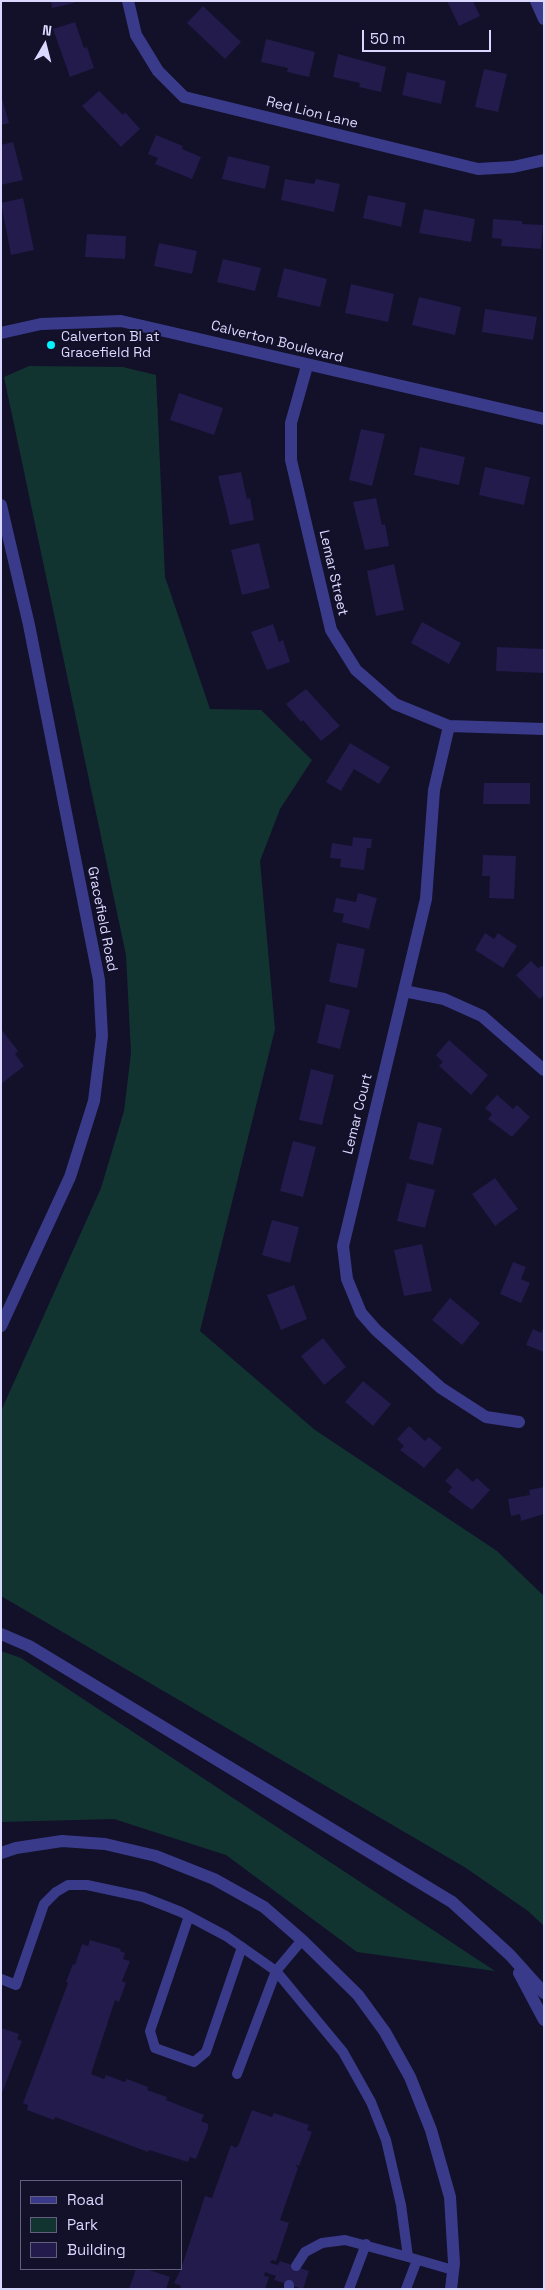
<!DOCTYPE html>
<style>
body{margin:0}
#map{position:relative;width:545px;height:2290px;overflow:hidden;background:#13102a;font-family:"Space Grotesk",sans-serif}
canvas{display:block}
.frame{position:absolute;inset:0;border:2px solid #dad8ff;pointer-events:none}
.legend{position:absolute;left:20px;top:2180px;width:162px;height:90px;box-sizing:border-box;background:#13102a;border:1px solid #63607f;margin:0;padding:6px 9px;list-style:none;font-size:15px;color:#dad8ff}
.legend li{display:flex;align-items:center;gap:10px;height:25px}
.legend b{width:25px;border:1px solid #63607f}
.north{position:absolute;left:20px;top:20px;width:50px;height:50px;-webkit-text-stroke:4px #13102a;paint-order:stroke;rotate:8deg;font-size:14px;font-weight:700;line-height:20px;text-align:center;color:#dad8ff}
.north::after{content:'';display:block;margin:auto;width:18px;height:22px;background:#dad8ff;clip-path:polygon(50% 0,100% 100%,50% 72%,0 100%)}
.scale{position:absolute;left:362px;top:30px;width:129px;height:22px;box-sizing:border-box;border:2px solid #dad8ff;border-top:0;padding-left:6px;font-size:15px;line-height:18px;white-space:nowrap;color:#dad8ff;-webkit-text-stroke:4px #13102a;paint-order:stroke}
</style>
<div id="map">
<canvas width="545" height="2290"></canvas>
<div class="frame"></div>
<ul class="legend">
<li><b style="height:6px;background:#393b8a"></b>Road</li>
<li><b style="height:14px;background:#123431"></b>Park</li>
<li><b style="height:14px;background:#221b4b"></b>Building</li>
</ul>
<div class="north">N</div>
<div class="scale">50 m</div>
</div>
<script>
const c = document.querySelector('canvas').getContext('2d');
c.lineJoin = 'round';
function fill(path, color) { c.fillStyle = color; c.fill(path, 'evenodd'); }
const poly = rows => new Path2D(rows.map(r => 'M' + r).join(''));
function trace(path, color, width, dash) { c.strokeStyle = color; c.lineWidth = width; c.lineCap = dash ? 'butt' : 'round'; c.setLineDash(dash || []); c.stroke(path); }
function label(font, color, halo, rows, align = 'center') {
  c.font = font + ' "Space Grotesk",sans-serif'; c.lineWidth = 4; c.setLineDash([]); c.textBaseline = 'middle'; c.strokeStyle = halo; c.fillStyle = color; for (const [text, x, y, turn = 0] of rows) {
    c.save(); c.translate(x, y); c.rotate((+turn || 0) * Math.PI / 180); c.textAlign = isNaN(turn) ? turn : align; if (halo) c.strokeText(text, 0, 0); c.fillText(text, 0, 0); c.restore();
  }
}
const green = poly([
 [29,366,123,367,156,375,165,577,210,709,261,710,312,760,280,809,260,861,275,1029,200,1331,315,1430,497,1551,544,1596,544,1926,528,1911,466,1868,1,1596,1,1411,101,1188,124,1111,131,1053,126,955,4,377],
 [1,1651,21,1658,495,1971,357,1952,226,1855,114,1819,1,1822]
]);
const building = poly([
 [51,1,74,1,74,3,52,8],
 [447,1,473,1,480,16,459,26],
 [203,6,241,42,225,59,187,23],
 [75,22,84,48,87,47,94,68,70,77,53,29],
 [266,39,315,52,309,77,287,72,288,68,261,62],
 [338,54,386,67,381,92,359,87,360,83,333,77],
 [484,69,507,74,498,112,475,107],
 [407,72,446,81,441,104,402,95],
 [99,91,123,115,125,112,140,129,121,147,82,106],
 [1,95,9,123,1,125],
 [156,135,183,146,182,149,201,157,192,179,155,164,158,158,148,154],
 [13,142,23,180,1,185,1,145],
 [228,156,270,166,265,189,222,179],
 [285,179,314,184,316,179,340,184,334,212,281,200],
 [368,195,406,203,401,227,363,218],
 [23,198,34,250,11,255,1,203],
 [424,209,475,219,471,242,419,233],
 [493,219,522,221,522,224,543,225,541,249,501,246,502,239,492,238],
 [87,234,126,236,125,259,85,257],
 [159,243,197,251,192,274,154,266],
 [223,259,261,268,255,291,217,282],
 [284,268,327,279,320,307,277,297],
 [351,284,394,294,388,322,345,313],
 [419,297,461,307,455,335,412,325],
 [485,309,537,317,533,340,482,332],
 [179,393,223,408,214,435,170,420],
 [361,429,385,434,372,486,349,480],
 [420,447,465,457,459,485,414,475],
 [485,467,530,477,524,505,479,495],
 [241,472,247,499,250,498,254,520,230,525,218,476],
 [376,498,382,525,385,524,389,546,365,550,353,502],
 [259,543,270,588,242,595,231,550],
 [394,564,404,610,376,616,367,571],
 [422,622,461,643,449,664,411,643],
 [273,624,279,642,283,640,290,662,267,670,251,632],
 [497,647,544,649,544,673,496,671],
 [306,689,340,726,321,741,303,720,301,722,286,704],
 [350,743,390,767,379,784,354,769,341,791,326,782],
 [484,783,530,783,530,804,483,804],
 [353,837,372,839,371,848,367,848,364,870,340,867,341,859,330,858,332,843,352,846],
 [483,855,516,856,514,899,489,898,490,876,482,876],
 [358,893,377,898,369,929,342,922,344,914,333,912,336,898,356,902],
 [485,933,494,939,498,933,517,946,503,968,475,950],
 [337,943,365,949,357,988,329,982],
 [531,961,538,968,544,965,544,995,540,999,516,975],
 [326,1004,350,1010,340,1049,317,1043],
 [1,1029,18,1051,15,1054,24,1066,1,1084],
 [449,1040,488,1075,471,1095,439,1066,443,1062,436,1055],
 [311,1069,334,1075,322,1125,299,1120],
 [497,1095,513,1109,517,1105,530,1117,512,1137,488,1119,492,1114,485,1108],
 [418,1122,442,1128,433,1165,409,1159],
 [293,1141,316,1147,303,1197,280,1191],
 [495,1178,518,1209,495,1226,472,1194],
 [407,1183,435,1190,425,1228,397,1221],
 [272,1220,299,1227,290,1263,262,1255],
 [422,1244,432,1291,404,1296,394,1250],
 [513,1262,526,1267,521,1279,530,1283,521,1303,500,1294],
 [294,1285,307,1319,281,1330,267,1295],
 [450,1298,480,1323,462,1345,432,1320],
 [544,1327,544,1352,526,1345,533,1329,541,1333],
 [323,1338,346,1367,324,1385,301,1356],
 [363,1381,391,1404,373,1426,345,1402],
 [409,1426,425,1441,429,1437,442,1448,424,1468,400,1450,404,1446,397,1439],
 [457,1468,473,1482,477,1478,490,1490,472,1510,448,1492,452,1487,445,1481],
 [544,1487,544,1514,521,1521,520,1514,511,1516,508,1499,530,1495,529,1490],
 [90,1940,121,1949,120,1951,125,1953,123,1959,130,1961,122,1981,126,1983,119,2002,115,2000,91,2074,104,2079,106,2075,125,2082,127,2079,148,2087,147,2090,167,2097,166,2100,204,2115,201,2121,208,2124,208,2129,196,2159,190,2157,188,2162,149,2150,148,2152,55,2117,54,2120,27,2110,28,2105,23,2103,68,1983,66,1982,73,1964,75,1965,82,1944,88,1946],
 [1,2028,19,2034,17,2039,22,2041,2,2093],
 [252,2110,272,2117,274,2113,309,2125,307,2130,312,2132,299,2166,295,2165,298,2168,280,2220,289,2223,276,2261,272,2260,270,2263,278,2265,280,2261,309,2271,303,2289,274,2280,276,2276,265,2272,264,2276,269,2277,265,2289,180,2289,181,2286,174,2283,181,2269,205,2196,212,2198,231,2145,236,2148,239,2144],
 [136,2269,146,2269,170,2277,166,2289,129,2289]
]);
const service = poly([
 [189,1916,150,2031,155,2048,194,2062,206,2052,242,1947],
 [1,1979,16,1985,44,1904,56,1892,68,1885,87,1885,143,1897,181,1912,226,1936,276,1971,343,2052,371,2102,386,2140,401,2205,408,2257,453,2270],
 [237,2074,276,1971,302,1940],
 [296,2266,305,2252,322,2243,345,2240,408,2257],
 [289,2289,289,2285],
 [349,2289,366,2244],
 [406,2289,417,2260]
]);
const minor = poly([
 [128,1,136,35,158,71,184,97,478,169,513,167,544,160],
 [536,1,544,19],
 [307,366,291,423,291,460,331,630,356,670,395,704,449,726,544,729],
 [1,505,29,625,99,980,102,1036,94,1101,70,1177,1,1326],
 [449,726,434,790,426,899,343,1246,347,1279,361,1313,376,1330,441,1388,486,1417,519,1422],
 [404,991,444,999,482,1016,544,1070],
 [1,1634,29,1646,452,1902,510,1955,544,1993],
 [1,1853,16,1848,62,1841,105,1844,156,1856,214,1879,264,1907,302,1940,358,1995,385,2032,410,2077,431,2130,450,2197,454,2263,451,2289],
 [519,1973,544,2020]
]);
const tertiary = poly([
 [1,333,41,324,121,321,544,419]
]);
const markers = [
 [51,345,5,"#04f4ff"]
];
const streetNames = [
 ["Red Lion Lane",312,113,14],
 ["Calverton Boulevard",277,342,14],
 ["Lemar Street",333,573,77],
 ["Gracefield Road",102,919,79],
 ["Lemar Court",358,1114,-76]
];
const poiNames = [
 ["Calverton Bl at",61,337],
 ["Gracefield Rd",61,353]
];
fill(green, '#123431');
fill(building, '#221b4b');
trace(service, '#393b8a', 10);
trace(minor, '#393b8a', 12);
trace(tertiary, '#393b8a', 12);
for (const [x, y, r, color] of markers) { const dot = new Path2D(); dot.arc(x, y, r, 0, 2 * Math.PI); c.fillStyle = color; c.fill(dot); trace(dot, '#13102a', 2); }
label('14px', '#dad8ff', '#13102a', streetNames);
label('14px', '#dad8ff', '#13102a', poiNames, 'left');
</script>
